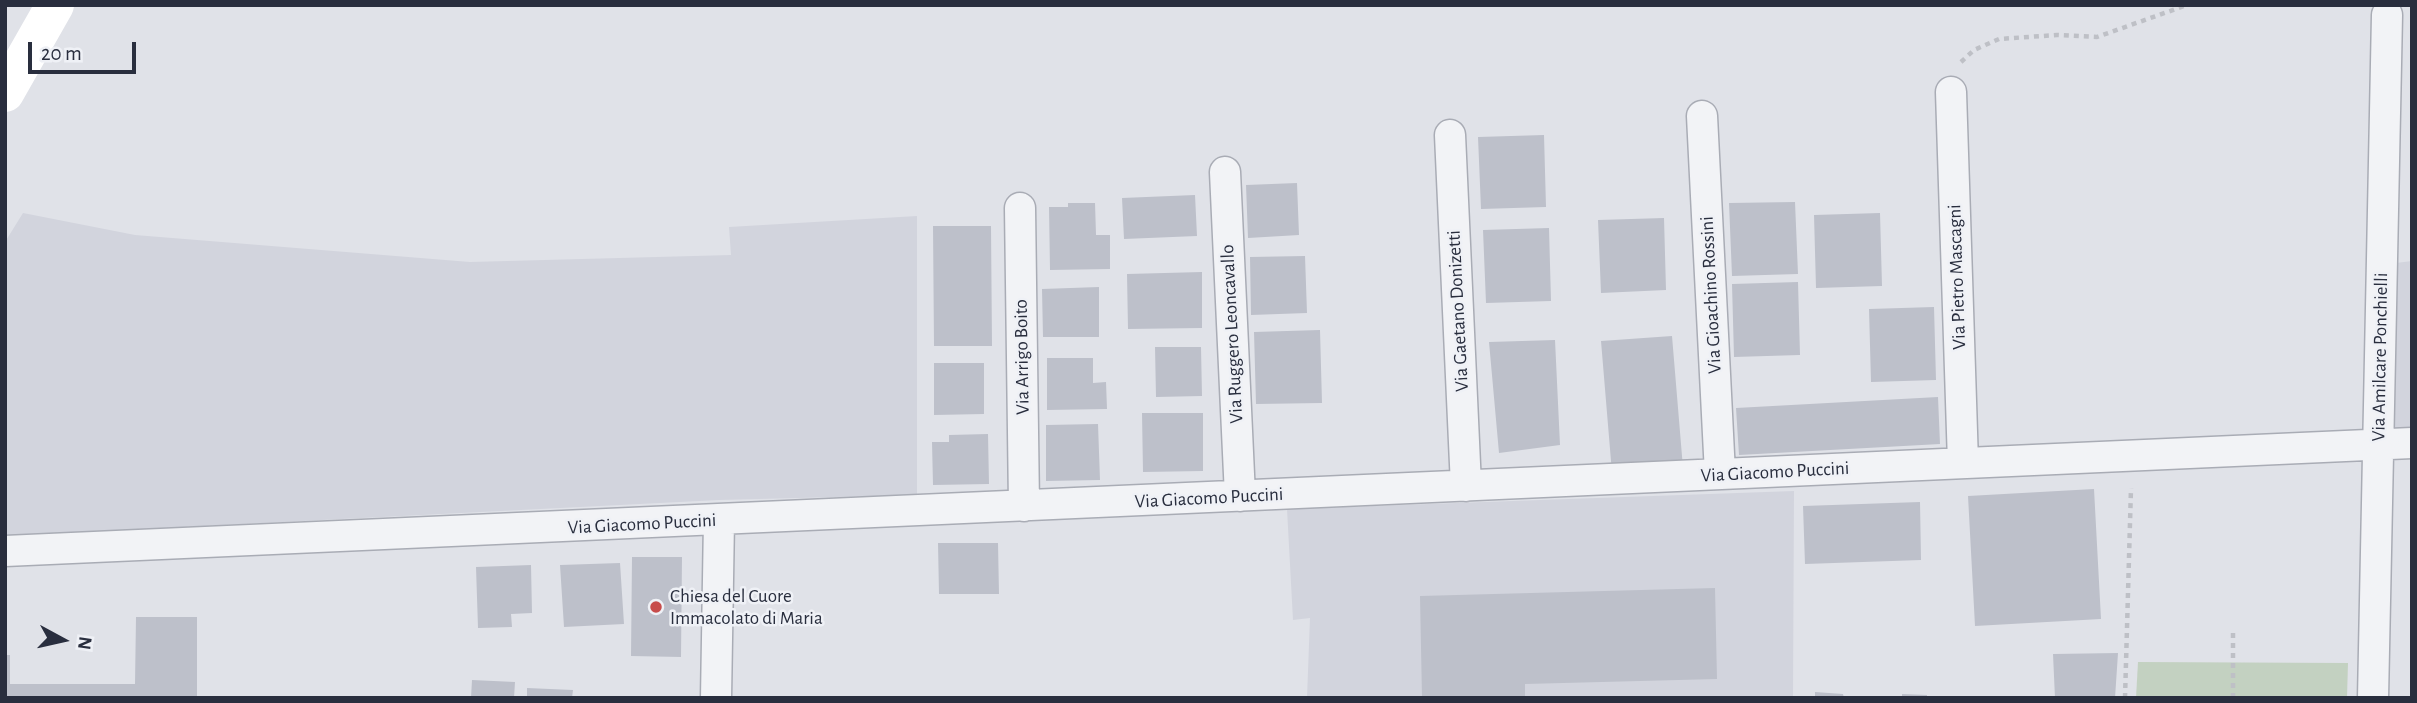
<!DOCTYPE html>
<style>
body{margin:0}
#map{position:relative;width:2417px;height:703px;overflow:hidden;background:#e0e2e8;font-family:"Alegreya Sans",sans-serif}
canvas{display:block}
.frame{position:absolute;inset:0;border:7px solid #292e3e;pointer-events:none}
.north{position:absolute;left:28px;top:605px;width:70px;height:70px;-webkit-text-stroke:5px #eff1f6;paint-order:stroke;rotate:98deg;font-size:19px;font-weight:700;line-height:28px;text-align:center;color:#292e3e}
.north::after{content:'';display:block;margin:auto;width:24px;height:32px;background:#292e3e;clip-path:polygon(50% 0,100% 100%,50% 72%,0 100%)}
.scale{position:absolute;left:28px;top:42px;width:108px;height:32px;box-sizing:border-box;border:4px solid #292e3e;border-top:0;padding-left:9px;font-size:21px;line-height:24px;white-space:nowrap;color:#292e3e;-webkit-text-stroke:5px #eff1f6;paint-order:stroke}
</style>
<div id="map">
<canvas width="2417" height="703"></canvas>
<div class="frame"></div>
<div class="north">N</div>
<div class="scale">20 m</div>
</div>
<script>
const c = document.querySelector('canvas').getContext('2d');
c.lineJoin = 'round';
function fill(path, color) { c.fillStyle = color; c.fill(path, 'evenodd'); }
const poly = rows => new Path2D(rows.map(r => 'M' + r).join(''));
function trace(path, color, width, dash) { c.strokeStyle = color; c.lineWidth = width; c.lineCap = dash ? 'butt' : 'round'; c.setLineDash(dash || []); c.stroke(path); }
function label(font, color, halo, rows, align = 'center') {
  c.font = font + ' "Alegreya Sans",sans-serif'; c.lineWidth = 5; c.setLineDash([]); c.textBaseline = 'middle'; c.strokeStyle = halo; c.fillStyle = color; for (const [text, x, y, turn = 0] of rows) {
    c.save(); c.translate(x, y); c.rotate((+turn || 0) * Math.PI / 180); c.textAlign = isNaN(turn) ? turn : align; if (halo) c.strokeText(text, 0, 0); c.fillText(text, 0, 0); c.restore();
  }
}
const built = poly([
 [23,213,135,235,470,262,731,255,729,227,917,216,917,495,719,500,5,536,5,242],
 [2412,261,2412,433,2391,434,2396,263],
 [1794,491,1793,698,1307,698,1310,618,1293,620,1287,509]
]);
const green = poly([
 [2138,662,2348,663,2347,698,2136,698]
]);
const building = poly([
 [1544,135,1546,207,1481,209,1478,137],
 [1297,183,1299,235,1248,238,1246,185],
 [1195,195,1197,236,1124,239,1122,198],
 [1795,202,1798,274,1732,276,1729,203],
 [1068,203,1095,203,1096,235,1110,235,1110,269,1050,270,1049,207,1068,207],
 [1880,213,1882,286,1816,288,1814,215],
 [1664,218,1666,290,1601,293,1598,220],
 [933,226,991,226,992,346,934,346],
 [1549,228,1551,301,1486,303,1483,230],
 [1305,256,1307,313,1251,315,1250,257],
 [1202,272,1202,328,1128,329,1127,274],
 [1798,282,1800,355,1734,357,1732,284],
 [1099,287,1099,337,1043,337,1042,289],
 [1934,307,1936,380,1871,382,1869,309],
 [1320,330,1322,403,1256,404,1254,332],
 [1672,336,1683,468,1612,473,1601,341],
 [1555,340,1560,445,1499,453,1489,342],
 [1155,347,1201,347,1202,396,1156,397],
 [1047,358,1093,358,1093,383,1106,382,1107,409,1047,410],
 [934,363,984,363,984,414,934,415],
 [1938,397,1940,444,1739,455,1736,408],
 [1142,413,1203,413,1203,471,1143,472],
 [1098,424,1100,480,1046,481,1046,425],
 [988,434,989,484,933,485,932,442,949,442,949,435],
 [2094,489,2101,619,1975,626,1968,496],
 [1920,502,1921,560,1805,564,1803,506],
 [938,543,998,543,999,594,939,594],
 [632,557,682,557,681,657,631,656],
 [620,563,624,624,564,627,560,565],
 [531,565,532,613,511,614,512,627,478,628,476,567],
 [1715,588,1717,679,1525,684,1525,698,1422,698,1420,596],
 [136,617,197,617,197,698,5,698,5,655,10,655,10,684,135,684],
 [2118,653,2115,698,2055,698,2053,654],
 [472,680,515,682,514,698,471,698],
 [527,688,573,690,572,698,527,698],
 [1815,692,1843,694,1844,698,1815,698],
 [1902,694,1927,695,1927,698,1902,698]
]);
const path = poly([
 [1961,62,1974,50,1999,39,2057,35,2097,37,2187,5],
 [2125,698,2131,488],
 [2233,698,2233,630]
]);
const minor = poly([
 [1951,92,1963,463],
 [1702,116,1720,474],
 [1450,135,1466,486],
 [1225,172,1240,496],
 [1020,208,1024,506],
 [5,551,2412,443],
 [716,698,719,520],
 [2373,698,2387,15]
]);
const secondary = poly([
 [5,93,55,5]
]);
const markers = [
 [656,607,7,"#c74c4b"]
];
const streetNames = [
 ["Via Pietro Mascagni",1957,277,-92],
 ["Via Gioachino Rossini",1711,295,-93],
 ["Via Gaetano Donizetti",1458,311,-93],
 ["Via Ruggero Leoncavallo",1232,334,-93],
 ["Via Arrigo Boito",1022,357,-91],
 ["Via Amilcare Ponchielli",2380,357,-89],
 ["Via Giacomo Puccini",1775,472,-3],
 ["Via Giacomo Puccini",1209,498,-3],
 ["Via Giacomo Puccini",642,524,-3]
];
const poiNames = [
 ["Chiesa del Cuore",670,596],
 ["Immacolato di Maria",670,618]
];
fill(built, '#d2d4dd');
fill(green, '#c3d1c1');
fill(building, '#bdc0ca');
trace(minor, '#a9acb5', 33);
trace(path, '#bec0c6', 4.5, [5, 5]);
trace(minor, '#f2f3f6', 30);
trace(secondary, '#fff', 38);
for (const [x, y, r, color] of markers) { const dot = new Path2D(); dot.arc(x, y, r, 0, 2 * Math.PI); c.fillStyle = color; c.fill(dot); trace(dot, '#eff1f6', 2.5); }
label('19px', '#292e3e', '#eff1f6', streetNames);
label('19px', '#292e3e', '#eff1f6', poiNames, 'left');
</script>
